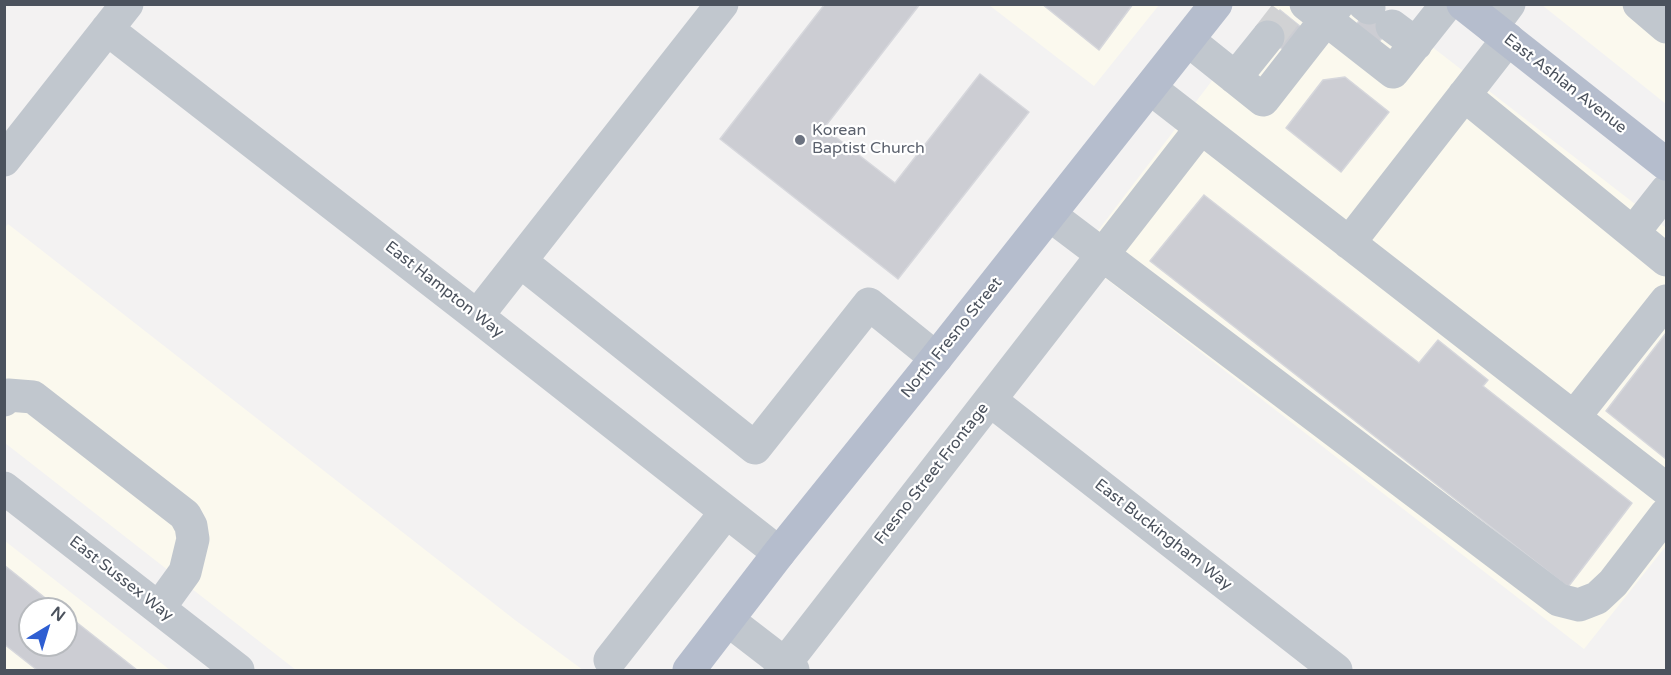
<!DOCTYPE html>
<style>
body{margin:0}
#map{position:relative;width:1671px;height:675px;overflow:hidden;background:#f3f2f2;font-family:"Varela Round",sans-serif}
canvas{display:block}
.frame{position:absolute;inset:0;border:6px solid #4b525d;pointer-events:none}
.north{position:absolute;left:18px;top:597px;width:60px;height:60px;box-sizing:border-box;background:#fff;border:2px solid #b7babe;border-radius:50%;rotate:38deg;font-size:16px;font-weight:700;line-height:24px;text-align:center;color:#4b525d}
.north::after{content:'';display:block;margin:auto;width:21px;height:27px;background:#2e5ed2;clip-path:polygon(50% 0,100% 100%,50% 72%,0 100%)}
</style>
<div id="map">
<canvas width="1671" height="675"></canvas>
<div class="frame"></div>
<div class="north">N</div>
</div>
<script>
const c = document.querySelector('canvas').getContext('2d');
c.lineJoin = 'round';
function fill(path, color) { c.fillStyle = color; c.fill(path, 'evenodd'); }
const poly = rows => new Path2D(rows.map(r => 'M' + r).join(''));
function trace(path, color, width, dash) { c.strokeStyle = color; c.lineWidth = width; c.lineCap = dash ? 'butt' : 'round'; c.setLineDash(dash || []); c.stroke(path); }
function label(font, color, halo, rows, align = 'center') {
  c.font = font + ' "Varela Round",sans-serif'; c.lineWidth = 4.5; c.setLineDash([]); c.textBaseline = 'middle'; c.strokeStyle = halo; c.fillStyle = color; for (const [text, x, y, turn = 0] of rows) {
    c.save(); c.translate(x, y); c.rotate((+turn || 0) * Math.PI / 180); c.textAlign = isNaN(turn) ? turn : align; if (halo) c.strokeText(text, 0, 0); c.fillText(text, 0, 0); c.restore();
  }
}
const commercial = poly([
 [989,5,1159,5,1094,86],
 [1274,5,1378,5,1666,228,1666,546,1584,649,1078,257,1214,78],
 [1542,5,1666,5,1666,104],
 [8,224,515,620,583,670,296,670,5,443,4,229],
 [5,541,170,670,5,670],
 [30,609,66,609,66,645,30,645]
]);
const building = poly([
 [825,4,920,4,824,128,895,183,980,74,1029,112,898,279,720,139,825,4],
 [1042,4,1133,4,1099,50,1042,4],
 [1372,4,1395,22,1374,48,1352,30,1372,4],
 [1280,10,1306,31,1287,53,1261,32,1280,10],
 [1345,77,1389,112,1341,172,1286,128,1323,80,1345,77],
 [1204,195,1419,363,1438,340,1488,380,1483,386,1632,503,1568,587,1150,261,1204,195],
 [1666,333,1666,459,1606,411,1666,333],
 [4,565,59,609,30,609,30,645,66,645,66,614,137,670,37,670,4,644,4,565]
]);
const minorTunnel = poly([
 [1268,37,1285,15]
]);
const minor = poly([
 [1306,4,1393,72,1447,4],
 [1364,4,1369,8],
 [1639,4,1666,27],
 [1392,26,1416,44],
 [1492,27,1509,4],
 [107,29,477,316,779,553],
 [1188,40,1263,100,1338,4],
 [1235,78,1268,37],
 [1150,88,1666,489],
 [1464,95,1666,260],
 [4,160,127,4],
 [1050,215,1559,600,1579,605,1597,598,1613,583,1666,514],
 [1633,233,1666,191],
 [1349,243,1508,39],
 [520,261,755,448,869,304,936,358],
 [477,316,722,4],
 [4,400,8,395,33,397,185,515,191,526,193,539,185,572,159,608],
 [990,400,1336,670],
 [1574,417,1666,301],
 [4,488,238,670],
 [728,620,793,670],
 [610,660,726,512],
 [780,670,1201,128]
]);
const major = poly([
 [1463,4,1666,164],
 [689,670,779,553,936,358,1216,4]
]);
const markers = [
 [800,140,6,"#6b7280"]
];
const streetNames = [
 ["East Ashlan Avenue",1565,84,38],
 ["East Hampton Way",444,290,38],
 ["North Fresno Street",952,338,-51],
 ["Fresno Street Frontage",932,474,-52],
 ["East Buckingham Way",1163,535,38],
 ["East Sussex Way",121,579,38]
];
const worshipNames = [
 ["Korean",812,131],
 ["Baptist Church",812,149]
];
fill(commercial, '#fbf9ee');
fill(building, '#cccdd3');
trace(building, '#d6d7dc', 1.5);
trace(minorTunnel, '#d1d2d4', 33, [33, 16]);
trace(minor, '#c1c7ce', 33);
trace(major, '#b5bdcd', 33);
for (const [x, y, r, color] of markers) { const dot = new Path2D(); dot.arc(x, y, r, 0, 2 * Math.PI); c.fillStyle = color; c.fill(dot); trace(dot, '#fff', 2); }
label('16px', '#4b525d', '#fff', streetNames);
label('16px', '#5b616d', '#fff', worshipNames, 'left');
</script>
